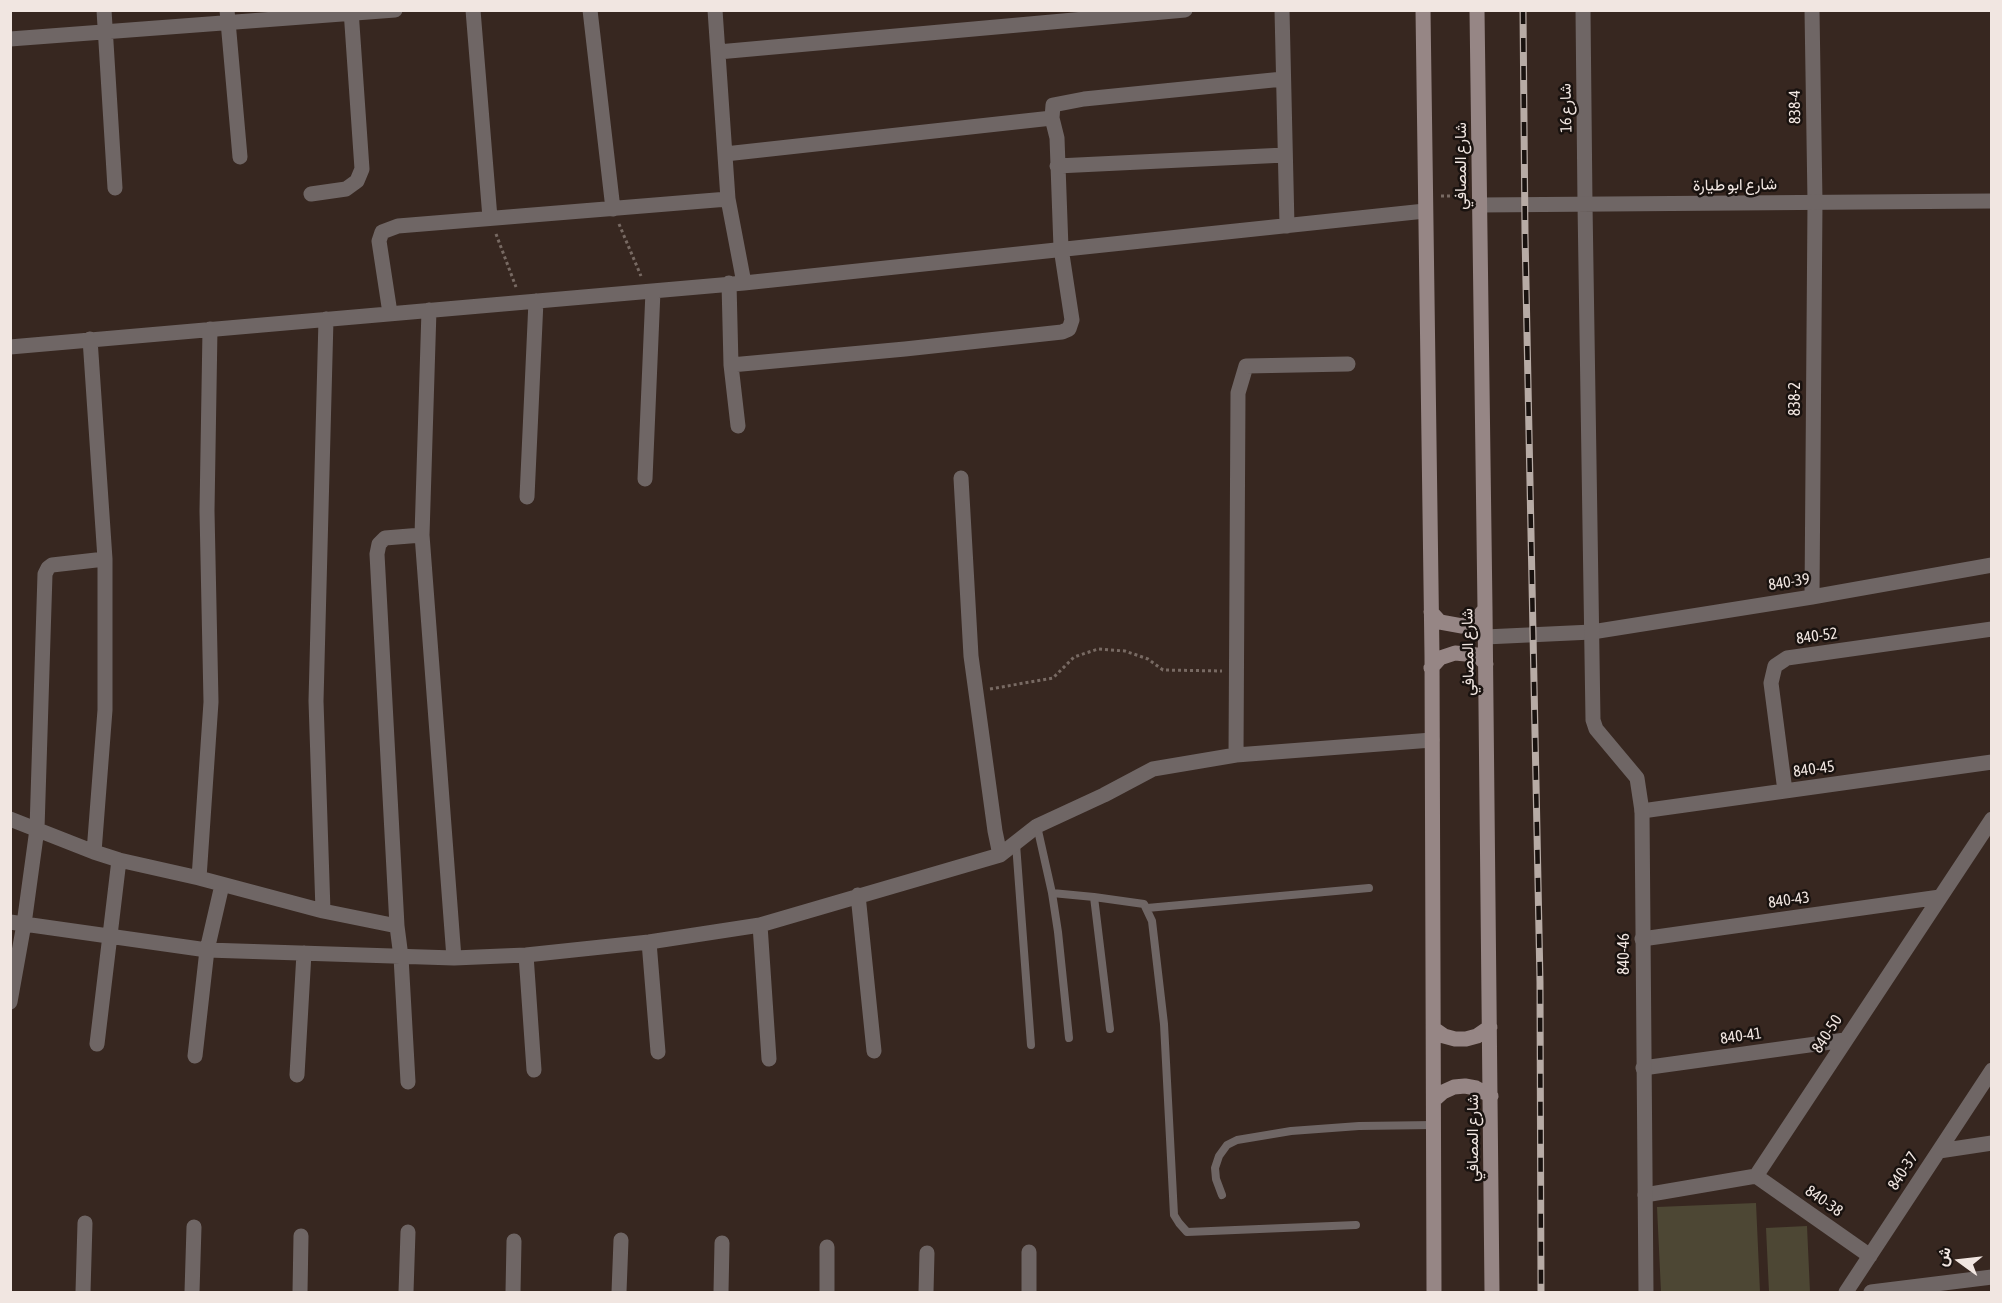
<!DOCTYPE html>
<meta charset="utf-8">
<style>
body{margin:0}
#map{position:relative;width:2002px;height:1303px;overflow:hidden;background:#372720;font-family:"Asap Condensed",Vazirmatn,sans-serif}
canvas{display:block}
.frame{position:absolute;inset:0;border:12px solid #f1e6e1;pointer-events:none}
.north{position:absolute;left:1930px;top:1231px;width:60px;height:60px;-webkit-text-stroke:4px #19120f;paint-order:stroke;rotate:285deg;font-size:16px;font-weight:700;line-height:24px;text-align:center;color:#f1e6e1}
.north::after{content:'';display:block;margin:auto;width:21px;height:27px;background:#f1e6e1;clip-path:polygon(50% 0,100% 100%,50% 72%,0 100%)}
</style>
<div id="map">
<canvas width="2002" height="1303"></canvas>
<div class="frame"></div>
<div class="north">ش</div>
</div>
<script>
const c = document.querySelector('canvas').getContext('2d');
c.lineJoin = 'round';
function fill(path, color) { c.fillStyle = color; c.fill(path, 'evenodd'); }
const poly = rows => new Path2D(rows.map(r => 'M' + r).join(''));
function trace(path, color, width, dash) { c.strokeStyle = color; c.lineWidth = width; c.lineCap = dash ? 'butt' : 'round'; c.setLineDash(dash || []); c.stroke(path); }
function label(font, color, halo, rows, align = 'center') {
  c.font = font + ' "Asap Condensed",Vazirmatn,sans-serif'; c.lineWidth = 5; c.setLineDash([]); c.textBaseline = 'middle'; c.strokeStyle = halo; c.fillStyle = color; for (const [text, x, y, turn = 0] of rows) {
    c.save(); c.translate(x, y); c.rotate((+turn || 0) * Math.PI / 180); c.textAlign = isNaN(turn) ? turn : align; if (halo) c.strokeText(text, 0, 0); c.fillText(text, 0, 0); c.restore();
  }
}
const green = poly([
 [1756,1203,1760,1292,1661,1292,1657,1207],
 [1807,1226,1810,1292,1769,1292,1766,1228]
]);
const path = poly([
 [1441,196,1465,196],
 [619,224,641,276],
 [496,234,516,287],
 [990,689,1053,678,1074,657,1098,649,1125,651,1148,659,1163,670,1222,671]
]);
const service = poly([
 [1037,826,1052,893,1058,932,1069,1038],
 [1016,844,1031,1045],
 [1052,893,1094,897,1110,1029],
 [1094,897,1144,904,1152,921,1164,1024,1174,1215,1179,1223,1187,1232,1356,1225],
 [1147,908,1369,888],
 [1222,1195,1216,1179,1215,1168,1219,1156,1227,1145,1237,1140,1291,1131,1359,1126,1434,1125]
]);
const minor = poly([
 [104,10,115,188],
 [227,10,240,157],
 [473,10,490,218],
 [590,10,613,209],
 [715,10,728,199,744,283],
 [1282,10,1287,226],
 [1583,10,1585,204],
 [10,39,395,10],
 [718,52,1185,10],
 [1052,118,1053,105,1084,99,1283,79],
 [725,154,1052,118,1057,138,1061,248,1072,320,1069,329,1062,332,905,349,731,365],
 [1057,166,1285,155],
 [311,194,346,189,357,181,362,169,351,10],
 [729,283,731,365,738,426],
 [429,310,422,535,454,958],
 [390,313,379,241,382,232,398,226,728,199],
 [90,339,105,559,105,710,94,852],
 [10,347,744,283,1425,211],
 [961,478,971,656,995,831,1000,855],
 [645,479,653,291],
 [527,497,536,301],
 [1812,597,1815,202,1812,10],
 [1485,637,1592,632,1812,597,1992,565],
 [1236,755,1238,393,1246,366,1348,364],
 [1785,791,1771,683,1775,666,1787,658,1992,629],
 [1642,811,1992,762],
 [10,819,94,852,119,860,199,878,323,911,397,926,401,957,408,1082],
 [199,878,211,702,207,511,210,329],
 [858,895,874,1051],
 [323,911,316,701,326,319],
 [10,922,207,950,454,958,526,955,649,942,760,925,1000,855,1037,826,1104,795,1153,769,1236,755,1432,740],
 [760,925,769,1059],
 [397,926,377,554,379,544,385,538,422,535],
 [1642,939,1940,897],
 [649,942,658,1052],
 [526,955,534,1070],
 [10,1002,24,924,37,829,45,574,48,568,52,565,105,559],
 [97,1044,119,860],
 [195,1056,207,950,222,885],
 [1643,1068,1845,1040],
 [297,1075,304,953],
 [1939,1151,1992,1143],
 [1756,1176,1870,1256],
 [1645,1195,1756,1176,1992,819],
 [83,1292,85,1223],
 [192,1292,194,1227],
 [300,1292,301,1236],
 [406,1292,408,1232],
 [513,1292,514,1241],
 [619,1292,621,1240],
 [721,1292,722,1243],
 [827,1292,827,1247],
 [926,1292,927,1253],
 [1029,1292,1029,1252],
 [1846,1292,1992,1070],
 [1871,1292,1992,1277]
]);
const tertiary = poly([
 [1585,204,1593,720,1596,729,1637,778,1642,811,1646,1292],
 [1479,205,1992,201]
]);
const secondary = poly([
 [1423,10,1432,656,1434,1292],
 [1477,10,1485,609,1492,1292],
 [1431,612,1440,622,1462,626,1476,620,1485,609],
 [1431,668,1440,658,1455,653,1477,655,1486,664],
 [1434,1029,1444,1036,1455,1039,1466,1039,1477,1036,1490,1027],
 [1434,1100,1443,1092,1454,1087,1465,1086,1476,1088,1491,1096]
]);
const rail = poly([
 [1523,10,1525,234,1540,982,1541,1292]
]);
const streetNames = [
 ["838-4",1795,107,-91],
 ["شارع 16",1566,108,-91],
 ["شارع المصافي",1461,166,-90],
 ["شارع ابو طيارة",1735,185,-1],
 ["838-2",1795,399,-90],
 ["840-39",1789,582,-9],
 ["840-52",1817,636,-8],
 ["شارع المصافي",1468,652,-91],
 ["840-45",1814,769,-8],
 ["840-43",1789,900,-8],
 ["840-46",1624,954,-90],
 ["840-50",1827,1034,-57],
 ["840-41",1741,1036,-8],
 ["شارع المصافي",1473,1138,-90],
 ["840-37",1903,1171,-57],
 ["840-38",1824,1201,35]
];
fill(green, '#4d4734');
trace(path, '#786a63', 3, [3, 3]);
trace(service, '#6f6665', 8);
trace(minor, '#6f6665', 15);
trace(tertiary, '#6f6665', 15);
trace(secondary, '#968685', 15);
trace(rail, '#b7aba5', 7);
trace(rail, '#19120f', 4.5, [14]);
label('16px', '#f1e6e1', '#19120f', streetNames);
</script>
